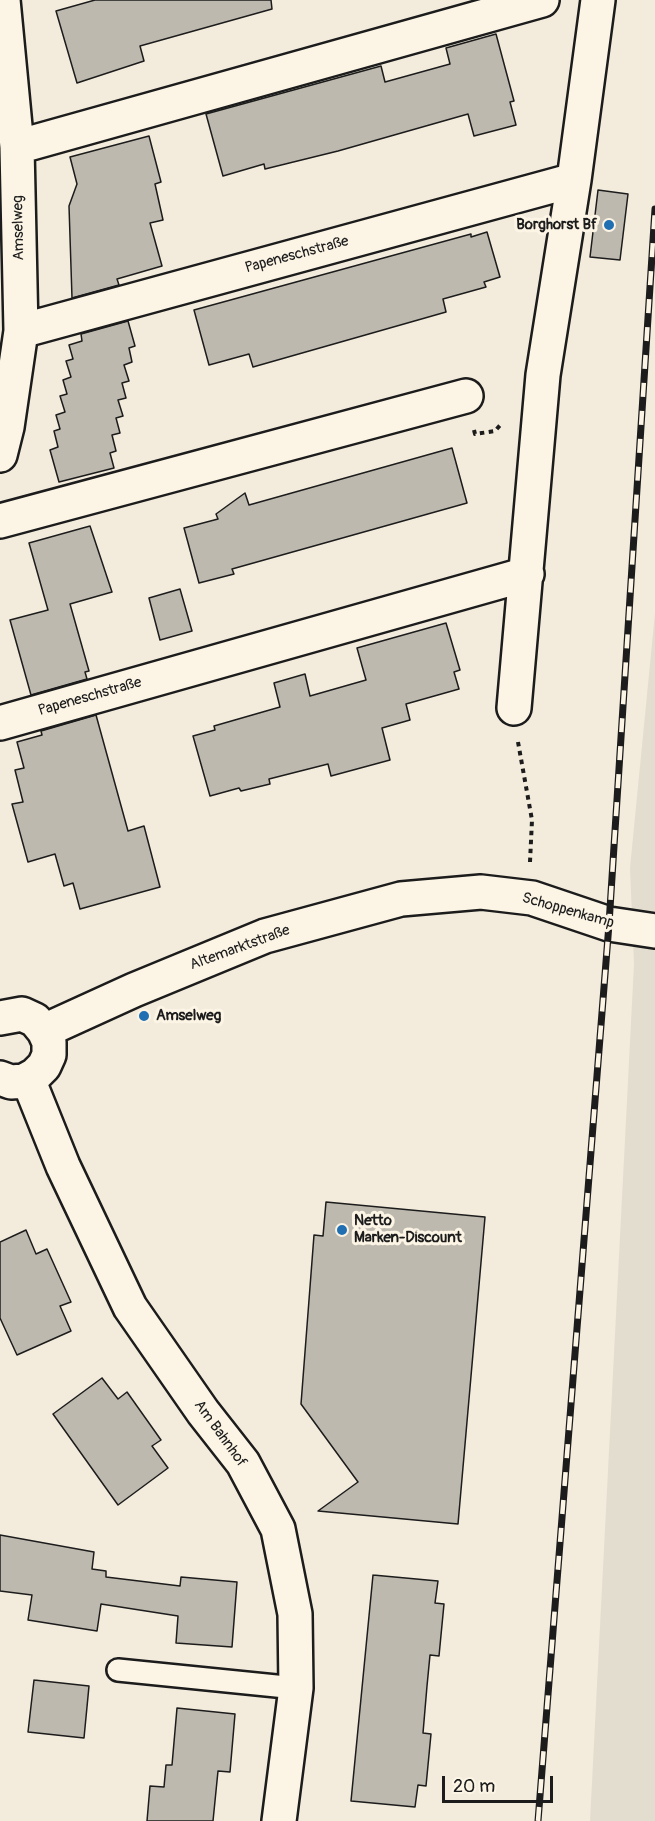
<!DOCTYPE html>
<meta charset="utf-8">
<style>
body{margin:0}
#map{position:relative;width:655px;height:1821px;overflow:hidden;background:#f3ecdd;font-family:Pangolin,sans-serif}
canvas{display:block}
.scale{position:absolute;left:442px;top:1776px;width:111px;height:27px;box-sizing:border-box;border:3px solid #1c1c1c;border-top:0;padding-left:8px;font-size:18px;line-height:21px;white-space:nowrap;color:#1c1c1c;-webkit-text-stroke:4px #fcf5e5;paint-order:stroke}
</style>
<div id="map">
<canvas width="655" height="1821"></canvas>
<div class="scale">20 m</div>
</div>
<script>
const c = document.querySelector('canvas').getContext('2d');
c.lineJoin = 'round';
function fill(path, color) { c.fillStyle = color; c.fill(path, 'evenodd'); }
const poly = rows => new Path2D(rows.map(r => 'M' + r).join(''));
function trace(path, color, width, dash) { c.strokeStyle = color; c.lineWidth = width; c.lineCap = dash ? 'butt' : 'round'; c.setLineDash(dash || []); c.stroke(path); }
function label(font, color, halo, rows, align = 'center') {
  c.font = font + ' Pangolin,sans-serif'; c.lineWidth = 6; c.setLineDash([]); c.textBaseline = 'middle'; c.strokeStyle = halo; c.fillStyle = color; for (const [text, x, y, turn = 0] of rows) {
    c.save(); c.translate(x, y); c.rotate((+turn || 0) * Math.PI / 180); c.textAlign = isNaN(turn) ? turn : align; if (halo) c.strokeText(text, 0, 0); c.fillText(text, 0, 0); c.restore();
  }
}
const built = poly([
 [655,613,655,1821,590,1821,634,964,630,868]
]);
const building = poly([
 [95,0,271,0,272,9,140,46,144,61,77,83,56,11,95,0],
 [496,34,514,101,510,102,516,125,474,136,468,114,338,151,265,169,264,164,223,176,206,114,381,66,385,82,450,64,446,48,496,34],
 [149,136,161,182,155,184,163,220,150,223,162,266,117,279,119,285,72,298,69,206,77,184,70,157,149,136],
 [598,190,628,194,620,260,590,257,598,190],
 [487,232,500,277,484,282,486,287,443,299,446,312,253,367,249,354,209,365,194,310,471,234,471,237,487,232],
 [128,321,135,346,129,348,132,362,124,365,129,381,122,383,126,398,118,400,123,416,116,418,120,433,112,435,116,451,110,453,114,468,59,482,50,450,58,447,54,431,60,429,56,415,65,412,60,396,67,394,63,380,71,377,66,361,73,359,69,345,82,341,81,334,128,321],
 [452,448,467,503,232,569,234,574,199,583,184,528,218,519,216,514,245,493,249,505,452,448],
 [90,526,112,592,70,604,89,671,85,672,87,679,31,695,10,620,48,610,29,543,90,526],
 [180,589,192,631,160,640,149,598,180,589],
 [446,623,460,670,454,672,459,689,406,704,410,720,382,728,390,760,331,776,328,764,269,779,270,784,241,791,239,788,210,796,193,736,215,730,214,726,280,707,274,683,305,674,310,696,366,680,357,648,446,623],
 [96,715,128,831,144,826,160,887,80,909,73,883,64,886,55,854,28,862,12,804,23,802,15,770,24,768,17,742,42,735,41,731,96,715],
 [326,1202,485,1217,458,1524,318,1511,358,1482,301,1404,314,1235,323,1236,326,1202],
 [26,1230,36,1254,47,1249,71,1302,60,1306,71,1331,17,1355,0,1318,0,1242,26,1230],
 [102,1378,118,1399,127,1392,161,1440,152,1446,168,1468,118,1505,53,1414,102,1378],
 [0,1535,94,1552,92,1569,106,1571,106,1577,180,1586,181,1577,237,1582,232,1647,176,1643,178,1616,101,1604,97,1631,28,1620,32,1595,0,1591,0,1535],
 [373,1575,438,1581,435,1603,444,1604,439,1656,430,1655,427,1686,423,1733,431,1734,426,1786,418,1785,415,1807,351,1801,373,1575],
 [34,1680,89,1686,84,1738,28,1732,34,1680],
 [177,1708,235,1714,230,1772,218,1771,213,1821,147,1821,150,1786,164,1787,166,1765,172,1765,177,1708]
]);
const path = poly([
 [474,430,475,434,495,431,502,423],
 [518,742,532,820,530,862]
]);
const lane = poly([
 [118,1670,296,1688]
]);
const street = poly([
 [17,147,542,0],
 [21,331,574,180],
 [0,455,7,427,21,331,17,147,3,0],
 [0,521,466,396],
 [514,708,543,375,574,180,598,0],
 [0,723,527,574],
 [0,1018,22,1014,35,1020,44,1031,49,1042,49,1055,44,1066,35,1075,24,1081,11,1082,0,1078],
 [44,1031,134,990,265,936,401,899,481,892,532,898,609,924,655,931],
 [28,1079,63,1166,130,1307,203,1412,243,1463,278,1529,295,1614,296,1688,279,1821]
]);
const rail = poly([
 [538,1821,609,924,655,209]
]);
const markers = [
 [609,225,6,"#1f6fb2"],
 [144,1016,6,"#1f6fb2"],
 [342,1230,6,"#1f6fb2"]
];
const poiNames = [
 ["Borghorst Bf",597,225,"right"],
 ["Amselweg",156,1016],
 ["Netto",354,1221],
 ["Marken-Discount",354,1238]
];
const streetNames = [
 ["Amselweg",19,228,-91],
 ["Papeneschstraße",297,255,-15],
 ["Papeneschstraße",90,697,-16],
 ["Schoppenkamp",568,911,16],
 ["Altemarktstraße",240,948,-20],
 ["Am Bahnhof",220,1434,54]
];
fill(built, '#e3ddcf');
fill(building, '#beb9ae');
trace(building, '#1c1c1c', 1.5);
trace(lane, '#1c1c1c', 26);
trace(street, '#1c1c1c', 38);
trace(path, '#1c1c1c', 4, [4.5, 4.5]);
trace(lane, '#fcf5e5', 21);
trace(street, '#fcf5e5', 33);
trace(rail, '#1c1c1c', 7);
trace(rail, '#fcf5e5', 4.5, [14]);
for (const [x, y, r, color] of markers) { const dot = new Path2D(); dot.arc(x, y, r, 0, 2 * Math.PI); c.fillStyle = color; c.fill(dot); trace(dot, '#fcf5e5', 2); }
label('bold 15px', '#1c1c1c', '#fcf5e5', poiNames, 'left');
label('15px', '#1c1c1c', '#fcf5e5', streetNames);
</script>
